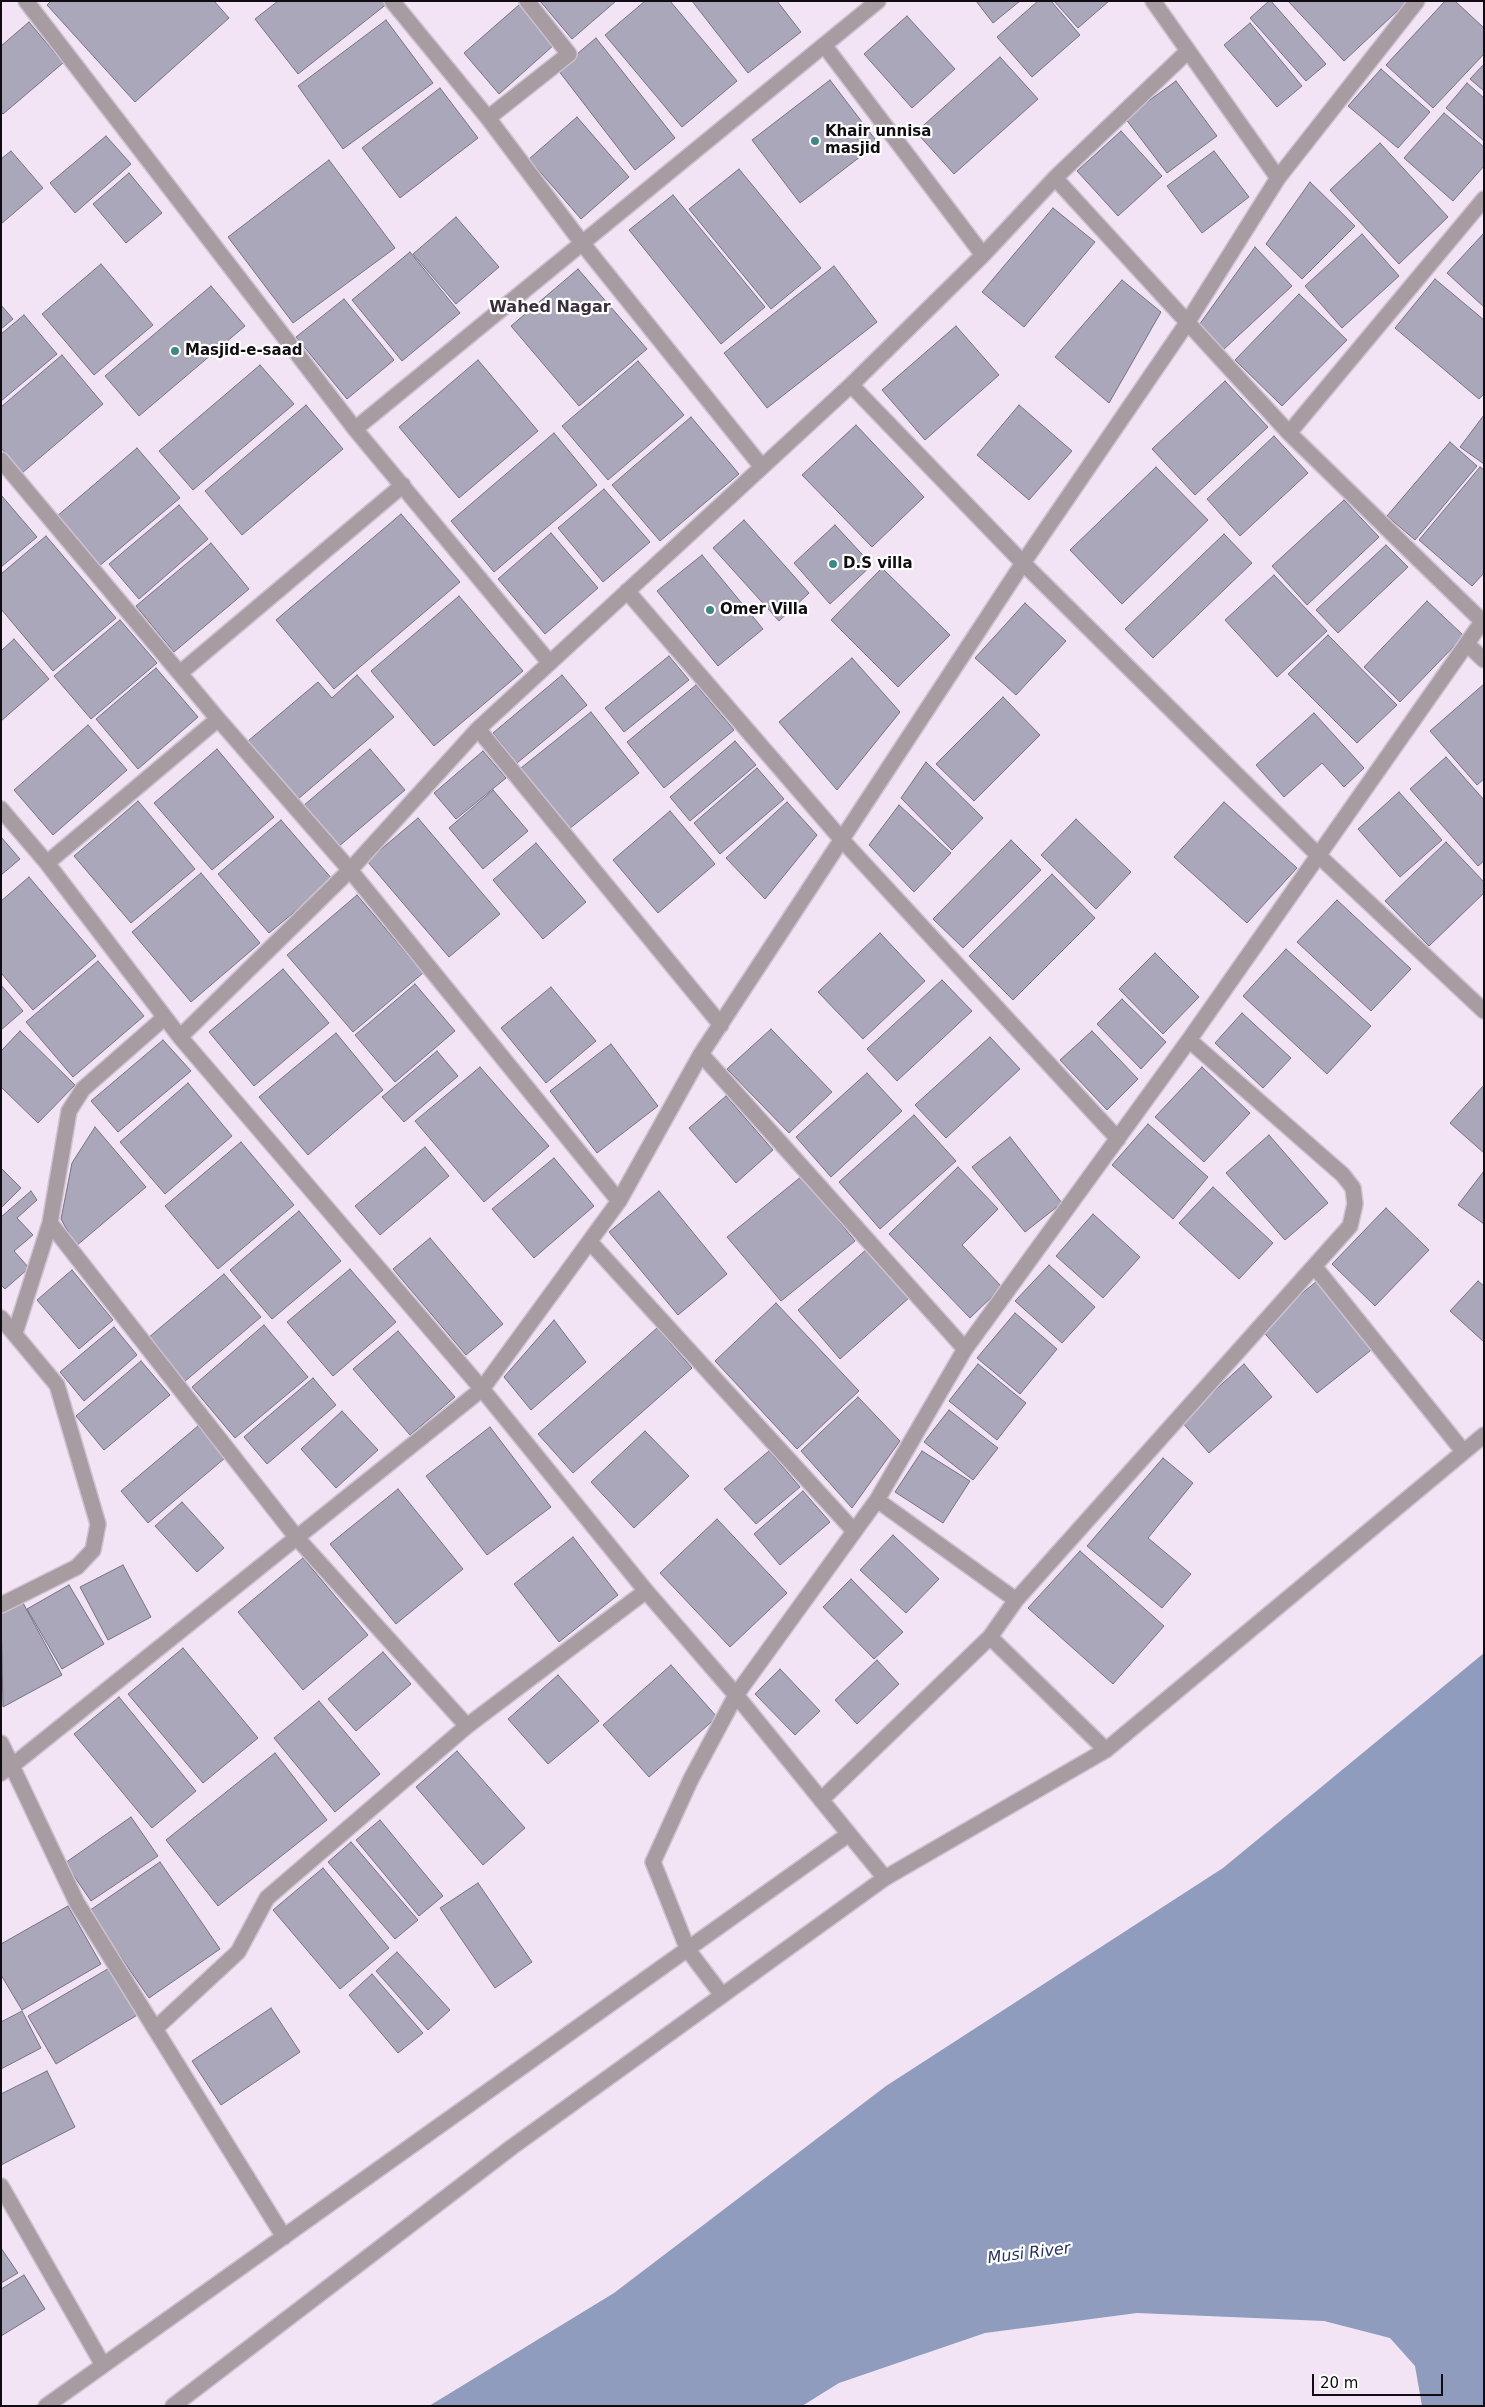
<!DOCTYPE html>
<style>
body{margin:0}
#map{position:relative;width:1485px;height:2407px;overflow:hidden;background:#f2e4f5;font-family:"DejaVu Sans",sans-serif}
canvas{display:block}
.frame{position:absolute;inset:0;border:2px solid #110c12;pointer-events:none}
.scale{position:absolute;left:1312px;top:2374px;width:131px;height:22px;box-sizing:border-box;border:2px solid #110c12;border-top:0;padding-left:6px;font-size:15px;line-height:18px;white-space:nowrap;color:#110c12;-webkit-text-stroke:4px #fff;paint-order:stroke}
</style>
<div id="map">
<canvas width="1485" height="2407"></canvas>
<div class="frame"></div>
<div class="scale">20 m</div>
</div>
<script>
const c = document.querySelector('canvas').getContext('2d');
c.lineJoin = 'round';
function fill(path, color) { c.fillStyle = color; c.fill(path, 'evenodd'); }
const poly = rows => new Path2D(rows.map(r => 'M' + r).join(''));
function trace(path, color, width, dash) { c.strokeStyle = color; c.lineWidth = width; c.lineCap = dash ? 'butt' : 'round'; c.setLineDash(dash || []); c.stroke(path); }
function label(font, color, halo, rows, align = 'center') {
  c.font = font + ' "DejaVu Sans",sans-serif'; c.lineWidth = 4.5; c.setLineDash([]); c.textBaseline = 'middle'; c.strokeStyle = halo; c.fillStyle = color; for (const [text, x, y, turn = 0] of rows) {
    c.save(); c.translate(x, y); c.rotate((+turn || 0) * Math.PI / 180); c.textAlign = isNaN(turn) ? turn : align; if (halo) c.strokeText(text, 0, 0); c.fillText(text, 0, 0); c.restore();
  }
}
const water = poly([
 [1484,1653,1484,2406,1422,2406,1415,2366,1390,2338,1324,2321,1137,2313,985,2333,839,2383,802,2406,429,2406,614,2293,886,2086,1223,1868]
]);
const building = poly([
 [51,1,214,1,229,18,135,102,47,5,51,1],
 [278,1,387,1,388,3,298,74,255,19,278,1],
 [540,1,616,1,572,39,540,1],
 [645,1,670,1,737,81,682,127,605,35,645,1],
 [692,1,777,1,801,32,748,73,692,1],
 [976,1,1020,1,993,23,976,1],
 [1038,1,1051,1,1080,35,1032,77,997,37,1038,1],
 [1054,1,1109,1,1078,28,1054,1],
 [1269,1,1271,1,1326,64,1306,81,1250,18,1269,1],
 [1288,1,1408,1,1344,61,1288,1],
 [1445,1,1455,1,1484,28,1484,54,1433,108,1386,65,1445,1],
 [520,4,555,44,499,94,464,53,520,4],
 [907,16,955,69,912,108,864,54,907,16],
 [386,20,433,83,343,149,298,86,386,20],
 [29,22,63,63,3,114,1,112,1,46,29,22],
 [1250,23,1302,86,1277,107,1224,45,1250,23],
 [596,38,675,138,635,170,558,70,596,38],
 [1000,57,1038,99,954,174,916,132,1000,57],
 [1484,64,1484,91,1470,79,1484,64],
 [1381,69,1430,112,1398,148,1348,106,1381,69],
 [830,80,878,143,800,203,752,140,830,80],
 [1176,81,1217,136,1167,173,1125,118,1176,81],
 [1467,83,1484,98,1484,141,1446,108,1467,83],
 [440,88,478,138,400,198,362,148,440,88],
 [1444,113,1484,147,1484,166,1453,201,1404,158,1444,113],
 [577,117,629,177,581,219,529,159,577,117],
 [1121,131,1162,176,1118,216,1077,171,1121,131],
 [106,136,131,164,75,213,50,183,106,136],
 [1380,143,1448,217,1399,264,1330,190,1380,143],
 [11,151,43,188,1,224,1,159,11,151],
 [1214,151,1249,197,1202,233,1167,186,1214,151],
 [329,160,395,248,293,323,228,237,329,160],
 [739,169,821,268,771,309,689,209,739,169],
 [129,173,162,213,126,243,93,204,129,173],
 [1310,182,1355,226,1302,279,1266,244,1310,182],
 [673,195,765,307,721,344,629,230,673,195],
 [1053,208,1095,242,1024,327,982,292,1053,208],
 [456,217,499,267,456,304,413,254,456,217],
 [1484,233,1484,307,1447,273,1484,233],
 [1362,234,1399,276,1342,328,1305,286,1362,234],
 [1255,247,1292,286,1223,350,1199,325,1255,247],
 [410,252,460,313,402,361,352,300,410,252],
 [101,264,153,325,94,375,42,314,101,264],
 [834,266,877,322,767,408,724,353,834,266],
 [578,269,647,349,579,406,511,326,578,269],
 [1435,279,1484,320,1484,394,1479,399,1395,328,1435,279],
 [1122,280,1161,312,1109,403,1055,357,1122,280],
 [211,286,245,326,139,416,105,376,211,286],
 [1299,294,1347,340,1282,406,1235,360,1299,294],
 [344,299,394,360,347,399,296,337,344,299],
 [1,305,13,319,1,329,1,305],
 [24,315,57,354,1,401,1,334,24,315],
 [956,326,999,375,925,440,882,390,956,326],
 [62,355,103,404,22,473,1,448,1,407,62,355],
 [478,360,538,431,459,498,399,427,478,360],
 [638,361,684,415,608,480,562,426,638,361],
 [260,365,294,404,193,490,159,451,260,365],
 [1225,381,1268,427,1195,495,1152,449,1225,381],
 [306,405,343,449,242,535,205,491,306,405],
 [1019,405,1072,451,1029,500,977,455,1019,405],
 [1484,415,1484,464,1460,447,1484,415],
 [691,417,739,474,660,541,612,485,691,417],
 [856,425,924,497,872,547,802,475,856,425],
 [554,433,597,485,494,572,451,521,554,433],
 [1274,436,1308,473,1240,536,1207,499,1274,436],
 [1450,442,1477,466,1415,540,1387,516,1450,442],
 [137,448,180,498,98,567,56,517,137,448],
 [1156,467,1208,520,1122,604,1070,550,1156,467],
 [1480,467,1484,470,1484,573,1472,586,1419,540,1480,467],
 [604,489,650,542,603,582,558,528,604,489],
 [1,495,37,537,1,567,1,495],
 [1344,500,1379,537,1307,605,1272,566,1344,500],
 [179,505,208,539,139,599,109,564,179,505],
 [401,514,460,582,334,689,276,620,401,514],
 [744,520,809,593,779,621,713,548,744,520],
 [835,525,872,565,830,604,794,563,835,525],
 [551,533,598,588,545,634,498,579,551,533],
 [1224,534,1252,563,1153,658,1125,629,1224,534],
 [46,536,116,618,53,671,1,609,1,574,46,536],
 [211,543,249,589,174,652,136,606,211,543],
 [1386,545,1408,567,1338,633,1316,610,1386,545],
 [702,555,763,629,718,666,657,591,702,555],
 [882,568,950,635,898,687,831,620,882,568],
 [1274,575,1327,631,1277,677,1225,620,1274,575],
 [459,596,523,671,434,746,371,671,459,596],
 [1427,601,1464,636,1400,702,1364,667,1427,601],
 [1025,603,1066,641,1016,695,975,658,1025,603],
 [120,620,157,663,91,719,54,676,120,620],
 [1328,635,1397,705,1357,743,1288,674,1328,635],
 [14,639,49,679,1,721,1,651,14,639],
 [669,656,689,680,624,732,605,708,669,656],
 [852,658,900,712,837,790,779,722,852,658],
 [156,668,198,717,138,769,96,719,156,668],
 [357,675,394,717,298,799,248,741,318,682,332,698,357,675],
 [562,675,587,705,517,763,493,733,562,675],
 [1484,684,1484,779,1477,785,1430,731,1484,684],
 [696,685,734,730,664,788,627,742,696,685],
 [1003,697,1040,735,974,801,936,764,1003,697],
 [591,712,639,773,569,829,521,768,591,712],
 [1314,713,1364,768,1344,787,1322,763,1284,797,1256,765,1314,713],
 [88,725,127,770,53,835,14,790,88,725],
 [735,741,756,765,690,821,670,797,735,741],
 [217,749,274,817,212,870,154,803,217,749],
 [370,749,405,790,338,847,303,806,370,749],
 [483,751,506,778,456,819,434,793,483,751],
 [1446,757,1484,800,1484,861,1478,866,1410,789,1446,757],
 [926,762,983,818,952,850,901,798,926,762],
 [757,768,784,799,720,854,694,823,757,768],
 [493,790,528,831,483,869,449,828,493,790],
 [1399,792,1442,840,1400,877,1358,829,1399,792],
 [138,801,195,869,131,923,74,856,138,801],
 [787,802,817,835,765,899,726,858,787,802],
 [1224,802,1297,868,1247,923,1174,857,1224,802],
 [899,805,951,853,914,892,869,845,899,805],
 [670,811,715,864,658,913,613,860,670,811],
 [418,818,500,914,449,957,367,861,418,818],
 [1076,819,1131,872,1096,909,1041,855,1076,819],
 [281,820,333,880,269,933,218,874,281,820],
 [1,837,20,859,1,875,1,837],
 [1011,840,1041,870,963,948,933,919,1011,840],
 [1446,842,1484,882,1484,893,1429,946,1385,901,1446,842],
 [536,843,586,902,543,939,493,880,536,843],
 [201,873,260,943,191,1002,132,932,201,873],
 [1052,874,1095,918,1013,1000,969,956,1052,874],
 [29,877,96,956,33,1010,1,973,1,901,29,877],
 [357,895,423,973,353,1032,287,955,357,895],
 [1337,900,1411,969,1371,1011,1297,942,1337,900],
 [880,933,925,981,863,1039,818,992,880,933],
 [1286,949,1371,1026,1327,1074,1243,996,1286,949],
 [1155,953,1199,997,1163,1034,1119,989,1155,953],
 [98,961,144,1016,73,1077,26,1022,98,961],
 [283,969,329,1023,254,1086,209,1032,283,969],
 [942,980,972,1011,897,1081,867,1049,942,980],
 [415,984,455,1031,395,1082,355,1035,415,984],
 [1,985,23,1011,1,1030,1,985],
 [551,987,596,1041,546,1083,501,1028,551,987],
 [1122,999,1166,1042,1141,1069,1097,1024,1122,999],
 [1242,1013,1291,1058,1263,1088,1215,1043,1242,1013],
 [771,1029,832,1092,789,1133,727,1069,771,1029],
 [20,1031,75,1085,38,1123,1,1087,1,1051,20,1031],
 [1092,1031,1138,1079,1107,1110,1060,1060,1092,1031],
 [336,1033,383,1090,308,1155,259,1097,336,1033],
 [990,1037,1020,1069,946,1138,915,1105,990,1037],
 [163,1040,191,1071,118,1132,91,1101,163,1040],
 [611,1044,658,1106,597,1153,550,1091,611,1044],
 [437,1051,458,1076,404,1122,382,1097,437,1051],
 [480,1067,549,1146,484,1202,415,1121,480,1067],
 [1202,1067,1250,1113,1204,1162,1155,1117,1202,1067],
 [867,1073,902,1111,831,1177,796,1137,867,1073],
 [188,1083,232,1136,165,1194,120,1142,188,1083],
 [1484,1085,1484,1153,1450,1123,1484,1085],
 [726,1096,773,1150,736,1183,689,1128,726,1096],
 [914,1115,956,1161,880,1229,839,1182,914,1115],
 [1148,1124,1208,1177,1173,1219,1112,1165,1148,1124],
 [95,1127,146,1187,76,1246,61,1219,72,1163,95,1127],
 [1269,1135,1328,1203,1285,1240,1226,1173,1269,1135],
 [1010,1137,1062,1203,1025,1232,972,1167,1010,1137],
 [241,1142,294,1205,218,1269,165,1206,241,1142],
 [425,1147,449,1176,380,1235,355,1206,425,1147],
 [554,1158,594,1206,534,1258,492,1209,554,1158],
 [958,1167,998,1209,962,1245,1002,1287,970,1318,889,1234,958,1167],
 [1,1168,21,1188,1,1208,1,1168],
 [1484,1171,1484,1224,1458,1205,1484,1171],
 [802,1176,855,1241,781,1301,727,1237,802,1176],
 [1213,1187,1273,1243,1239,1279,1179,1223,1213,1187],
 [31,1191,37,1200,17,1218,33,1235,14,1251,29,1268,5,1289,1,1285,1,1217,31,1191],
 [659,1191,727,1274,678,1315,609,1232,659,1191],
 [1386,1208,1429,1250,1375,1306,1332,1264,1386,1208],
 [299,1211,341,1261,272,1319,230,1270,299,1211],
 [1093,1214,1140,1257,1103,1298,1056,1256,1093,1214],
 [430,1238,503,1324,466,1355,393,1269,430,1238],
 [868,1248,910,1297,840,1359,798,1310,868,1248],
 [1049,1265,1095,1307,1062,1343,1015,1301,1049,1265],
 [350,1269,396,1322,333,1376,287,1322,350,1269],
 [72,1270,113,1320,79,1349,37,1300,72,1270],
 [224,1274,261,1317,184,1382,148,1338,224,1274],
 [1317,1281,1375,1347,1317,1393,1260,1328,1317,1281],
 [1478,1281,1484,1286,1484,1342,1450,1311,1478,1281],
 [776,1303,859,1391,797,1449,715,1361,776,1303],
 [1015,1313,1057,1349,1020,1394,977,1358,1015,1313],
 [554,1320,586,1362,531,1410,504,1377,554,1320],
 [264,1325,308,1377,235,1438,192,1387,264,1325],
 [114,1327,137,1355,84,1401,60,1372,114,1327],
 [657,1328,692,1368,573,1473,538,1434,657,1328],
 [398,1331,455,1397,410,1435,353,1369,398,1331],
 [141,1361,170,1395,104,1450,76,1416,141,1361],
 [978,1364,1026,1403,997,1440,949,1401,978,1364],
 [1244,1364,1272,1397,1209,1453,1181,1421,1244,1364],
 [313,1378,336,1405,267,1464,244,1437,313,1378],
 [858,1397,900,1441,852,1508,801,1451,858,1397],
 [949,1410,998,1448,973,1480,924,1442,949,1410],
 [342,1411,378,1450,336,1488,301,1449,342,1411],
 [198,1426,225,1458,148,1523,121,1491,198,1426],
 [490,1427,551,1507,487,1555,426,1476,490,1427],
 [645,1431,689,1476,634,1528,591,1482,645,1431],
 [769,1451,800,1487,756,1524,724,1489,769,1451],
 [922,1451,970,1481,943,1523,895,1492,922,1451],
 [1163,1458,1193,1483,1148,1538,1191,1574,1162,1608,1087,1546,1163,1458],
 [398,1489,463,1569,396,1624,330,1544,398,1489],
 [803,1491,830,1522,780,1565,754,1534,803,1491],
 [182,1502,224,1548,197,1572,155,1526,182,1502],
 [717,1519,787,1593,730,1647,660,1573,717,1519],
 [893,1535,939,1579,906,1613,860,1570,893,1535],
 [573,1537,618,1595,559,1642,514,1584,573,1537],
 [1080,1551,1164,1626,1113,1684,1028,1608,1080,1551],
 [303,1558,368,1635,303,1690,238,1612,303,1558],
 [123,1565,151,1617,108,1640,80,1587,123,1565],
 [851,1579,903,1632,874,1659,823,1607,851,1579],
 [69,1585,104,1644,62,1669,27,1609,69,1585],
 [22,1601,62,1675,3,1707,1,1612,22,1601],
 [183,1648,258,1738,203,1783,128,1694,183,1648],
 [383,1652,411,1684,356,1731,328,1699,383,1652],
 [877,1660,899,1684,857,1724,835,1700,877,1660],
 [671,1665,717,1717,649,1777,603,1725,671,1665],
 [780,1669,820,1711,795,1735,755,1694,780,1669],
 [558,1675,599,1721,548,1764,508,1719,558,1675],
 [119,1697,196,1791,152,1828,74,1734,119,1697],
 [319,1701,380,1774,335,1812,274,1738,319,1701],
 [457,1751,525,1828,483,1865,416,1787,457,1751],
 [275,1753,327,1820,218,1906,166,1840,275,1753],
 [131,1817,158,1856,91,1901,65,1863,131,1817],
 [380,1820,443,1896,419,1916,356,1840,380,1820],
 [351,1842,418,1920,395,1939,328,1862,351,1842],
 [160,1862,220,1949,149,1998,89,1911,160,1862],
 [323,1868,389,1948,340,1989,273,1910,323,1868],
 [478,1883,532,1962,495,1988,440,1908,478,1883],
 [68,1906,101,1964,22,2010,1,1975,1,1944,68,1906],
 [397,1952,450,2010,428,2030,376,1971,397,1952],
 [111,1967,139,2014,56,2064,28,2016,111,1967],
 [372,1974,423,2033,398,2053,349,1995,372,1974],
 [271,2008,300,2052,221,2105,192,2061,271,2008],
 [22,2011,41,2048,1,2069,1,2022,22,2011],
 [47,2071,75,2127,1,2165,1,2094,47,2071],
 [1,2248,18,2273,1,2283,1,2248],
 [24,2275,45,2309,1,2336,1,2289,24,2275]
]);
const minor = poly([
 [26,1,355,429,549,662],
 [392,1,488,118,582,243,762,467],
 [1153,1,1278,178],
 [824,45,983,255],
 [488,118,569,54,527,1],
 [1055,178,1289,433,1482,621],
 [851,385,1023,563,1318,855,1484,1011],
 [355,429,878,1],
 [1289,433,1484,199],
 [1,460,218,719,350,870,619,1201],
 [627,591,843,841,1118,1139],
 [1467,644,1484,660],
 [180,673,403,485],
 [478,729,721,1025],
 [1,809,47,863,180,1037,482,1389,646,1591,736,1695,849,1834],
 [47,863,218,719],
 [180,1037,350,870,478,729,851,385,983,255,1055,178,1188,51],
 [701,1054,965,1349],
 [50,1223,297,1538,467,1726],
 [590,1242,854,1531],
 [1314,1266,1463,1451],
 [1,1318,57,1385,98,1524,93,1550,77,1567,1,1605],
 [15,1333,50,1223,69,1111,83,1089,164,1018],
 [877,1500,1016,1600],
 [990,1637,1106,1750],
 [1,1743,77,1903,284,2237],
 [1,1773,13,1765,482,1389,619,1201,701,1054,1023,563,1187,323,1278,178,1417,1],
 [821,1800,990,1637,1016,1600,1350,1226,1355,1204,1353,1188,1343,1175,1189,1040],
 [722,1995,688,1950,653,1862,691,1779,736,1695,877,1500,965,1349,1189,1040,1484,619],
 [156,2028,238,1952,267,1898,467,1726,646,1591],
 [1,2186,103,2365],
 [46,2406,849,1834,885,1878],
 [173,2406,512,2147,885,1878,1106,1750,1484,1435]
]);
const markers = [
 [815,141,5,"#408886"],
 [175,351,5,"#408886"],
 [833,564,5,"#408886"],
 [710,610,5,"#408886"]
];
const poiNames = [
 ["Khair unnisa",825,132],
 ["masjid",825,149],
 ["Masjid-e-saad",185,351],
 ["D.S villa",843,564],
 ["Omer Villa",720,610]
];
const neighbourhoodNames = [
 ["Wahed Nagar",550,308]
];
const waterNames = [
 ["Musi River",1029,2254,-7]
];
fill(water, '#909cbd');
fill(building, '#aba7ba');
trace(building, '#767284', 1);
trace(minor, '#cec1d1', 18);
trace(minor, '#a69ca1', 15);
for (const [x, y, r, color] of markers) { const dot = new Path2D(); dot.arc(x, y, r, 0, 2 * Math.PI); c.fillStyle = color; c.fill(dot); trace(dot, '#fff', 2); }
label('bold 15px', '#110c12', '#fff', poiNames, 'left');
label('bold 16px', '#382d3a', '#fff', neighbourhoodNames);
label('italic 16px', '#263360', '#fff', waterNames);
</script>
